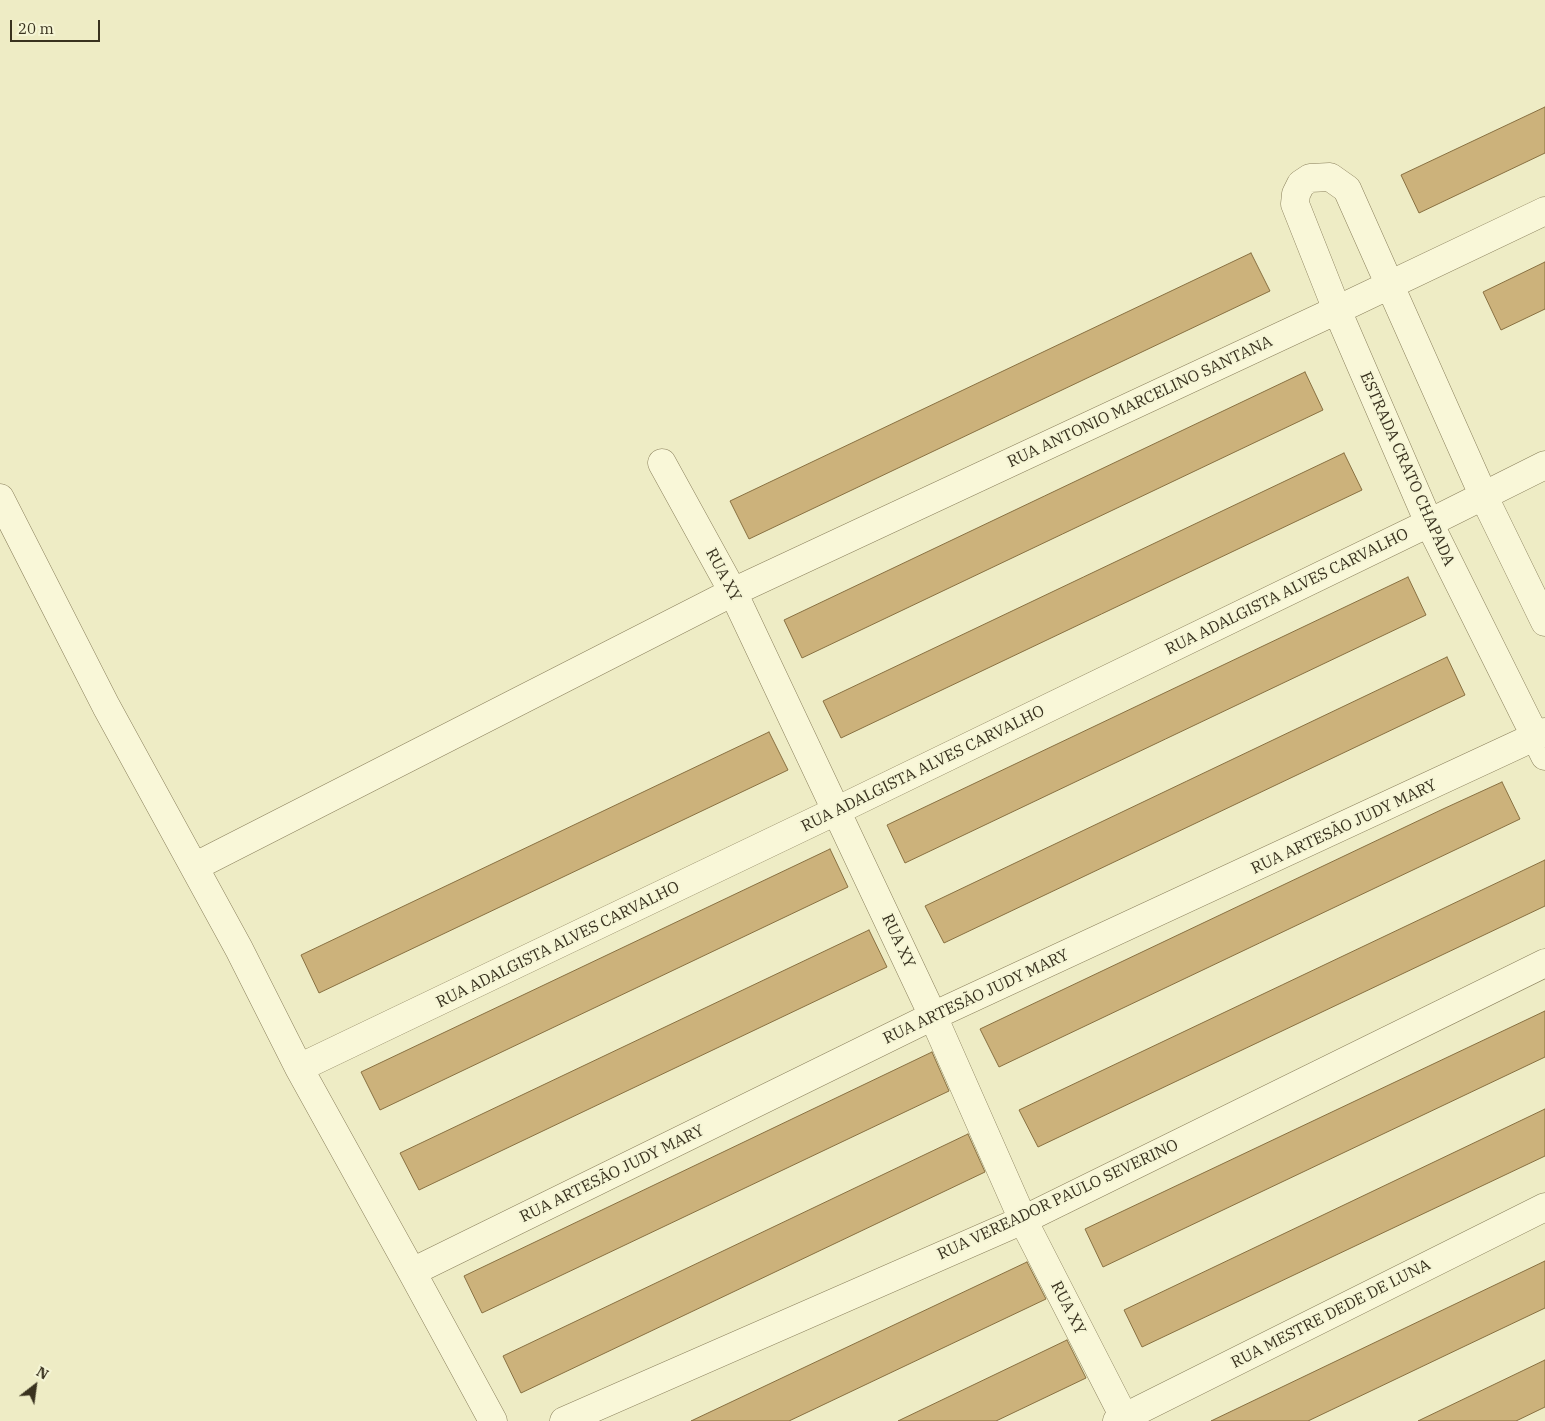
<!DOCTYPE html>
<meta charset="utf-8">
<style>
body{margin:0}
#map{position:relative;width:1545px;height:1421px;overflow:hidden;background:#eeecc5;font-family:"IBM Plex Serif",serif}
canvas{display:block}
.north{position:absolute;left:10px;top:1361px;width:50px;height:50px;-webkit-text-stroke:4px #f5f5d5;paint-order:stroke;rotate:30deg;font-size:14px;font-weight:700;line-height:20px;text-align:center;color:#39321f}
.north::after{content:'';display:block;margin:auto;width:18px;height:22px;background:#39321f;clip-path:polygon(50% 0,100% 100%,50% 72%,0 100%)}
.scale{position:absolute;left:10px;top:20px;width:90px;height:22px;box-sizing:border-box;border:2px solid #39321f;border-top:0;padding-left:6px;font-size:15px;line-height:18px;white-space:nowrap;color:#39321f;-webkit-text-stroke:4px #f5f5d5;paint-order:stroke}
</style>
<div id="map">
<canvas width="1545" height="1421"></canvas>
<div class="north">N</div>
<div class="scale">20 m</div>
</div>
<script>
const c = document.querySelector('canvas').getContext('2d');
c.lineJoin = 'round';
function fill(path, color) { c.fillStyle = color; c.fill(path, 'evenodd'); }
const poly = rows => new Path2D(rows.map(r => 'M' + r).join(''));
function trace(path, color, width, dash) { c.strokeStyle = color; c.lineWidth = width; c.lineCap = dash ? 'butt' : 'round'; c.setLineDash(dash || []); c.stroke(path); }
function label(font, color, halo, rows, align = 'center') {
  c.font = font + ' "IBM Plex Serif",serif'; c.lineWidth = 4; c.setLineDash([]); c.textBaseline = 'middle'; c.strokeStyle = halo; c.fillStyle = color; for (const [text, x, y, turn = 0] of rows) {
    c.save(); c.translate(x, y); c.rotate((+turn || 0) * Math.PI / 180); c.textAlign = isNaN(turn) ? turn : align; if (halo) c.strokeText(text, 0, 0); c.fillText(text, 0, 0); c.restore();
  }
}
const building = poly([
 [1545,107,1545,153,1419,213,1401,175,1545,107],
 [1251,253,1270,291,749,539,730,501,1251,253],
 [1545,262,1545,309,1501,330,1483,292,1545,262],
 [1305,372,1323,410,802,658,784,620,1305,372],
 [1344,453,1362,490,841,738,823,701,1344,453],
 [1408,577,1426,615,905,863,887,825,1408,577],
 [1447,657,1465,695,944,943,925,906,1447,657],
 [769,732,788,770,319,993,301,955,769,732],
 [1502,782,1520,819,999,1067,980,1029,1443,809,1502,782],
 [830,849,848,887,380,1110,361,1072,830,849],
 [1545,860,1545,906,1038,1147,1019,1110,1545,860],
 [869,930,887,967,419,1190,400,1153,869,930],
 [1545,1011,1545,1057,1103,1267,1085,1229,1545,1011],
 [932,1052,949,1091,482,1313,464,1276,932,1052],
 [1545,1109,1545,1156,1142,1347,1124,1310,1545,1109],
 [968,1134,985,1172,521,1393,503,1356,968,1134],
 [1545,1261,1545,1308,1463,1347,1308,1421,1211,1421,1545,1261],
 [1027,1262,1046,1299,789,1421,691,1421,1027,1262],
 [1067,1340,1086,1378,996,1421,898,1421,1067,1340],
 [1545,1360,1545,1407,1516,1421,1418,1421,1545,1360]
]);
const minor = poly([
 [662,463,733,592,933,1016,1023,1220,1126,1421],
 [0,498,106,706,239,949,299,1068,412,1272,493,1421],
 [1545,622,1484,497,1347,189,1330,177,1310,178,1301,184,1296,194,1295,204,1337,310,1429,523,1545,756],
 [194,867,733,592,1337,310,1545,211],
 [299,1068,836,811,1429,523,1545,465],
 [412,1272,933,1016,1545,732],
 [564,1421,1023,1220,1545,963],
 [1117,1421,1545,1207]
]);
const streetNames = [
 ["RUA ANTONIO MARCELINO SANTANA",1140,402,-25],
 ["ESTRADA CRATO CHAPADA",1407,469,66],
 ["RUA XY",723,575,62],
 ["RUA ADALGISTA ALVES CARVALHO",1287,592,-26],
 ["RUA ADALGISTA ALVES CARVALHO",923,769,-26],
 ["RUA ARTESÃO JUDY MARY",1344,827,-25],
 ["RUA XY",898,941,65],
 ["RUA ADALGISTA ALVES CARVALHO",558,945,-26],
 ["RUA ARTESÃO JUDY MARY",976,997,-25],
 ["RUA ARTESÃO JUDY MARY",612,1174,-26],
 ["RUA VEREADOR PAULO SEVERINO",1058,1200,-25],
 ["RUA XY",1068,1308,63],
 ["RUA MESTRE DEDE DE LUNA",1331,1314,-27]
];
fill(building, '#ccb27b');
trace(building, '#887041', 1);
trace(minor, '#897f5b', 29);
trace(minor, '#f9f7d8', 28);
label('16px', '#39321f', '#f5f5d5', streetNames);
</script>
